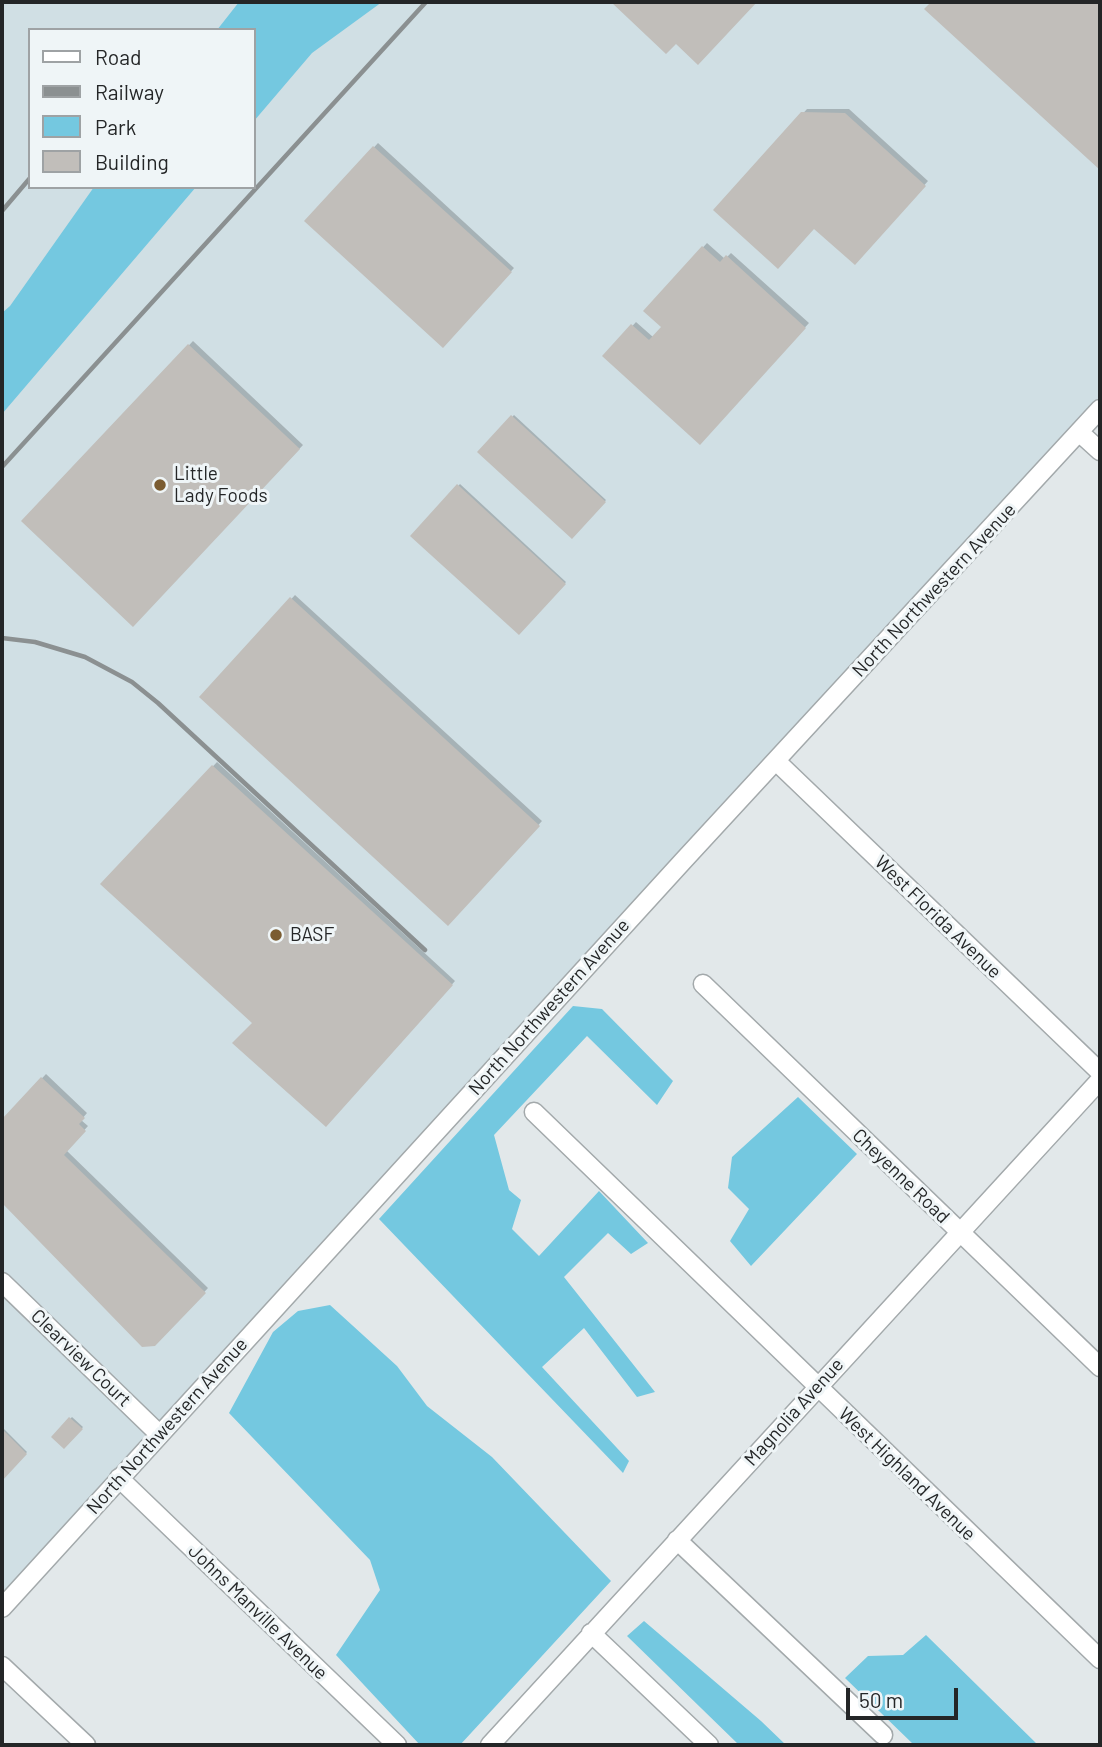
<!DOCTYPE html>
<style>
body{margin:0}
#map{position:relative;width:1102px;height:1747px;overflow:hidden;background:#e2e8ea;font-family:Barlow,sans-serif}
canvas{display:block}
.frame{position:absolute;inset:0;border:4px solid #242627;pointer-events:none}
.legend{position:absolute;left:28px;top:28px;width:228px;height:161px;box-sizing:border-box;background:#eff5f7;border:2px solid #9ea2a4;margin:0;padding:9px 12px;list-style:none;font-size:21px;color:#242627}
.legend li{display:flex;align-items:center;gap:14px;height:35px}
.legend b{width:35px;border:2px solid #9ea2a4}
.scale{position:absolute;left:846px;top:1688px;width:112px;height:32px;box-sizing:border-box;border:4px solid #242627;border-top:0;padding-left:9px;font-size:21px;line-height:24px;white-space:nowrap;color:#242627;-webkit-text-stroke:5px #eff5f7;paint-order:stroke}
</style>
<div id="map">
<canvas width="1102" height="1747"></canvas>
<div class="frame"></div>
<ul class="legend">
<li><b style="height:9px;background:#fff"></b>Road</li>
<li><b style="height:9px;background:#8b9091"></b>Railway</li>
<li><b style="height:19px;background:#74c8e0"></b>Park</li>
<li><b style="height:19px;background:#c1beba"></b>Building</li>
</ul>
<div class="scale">50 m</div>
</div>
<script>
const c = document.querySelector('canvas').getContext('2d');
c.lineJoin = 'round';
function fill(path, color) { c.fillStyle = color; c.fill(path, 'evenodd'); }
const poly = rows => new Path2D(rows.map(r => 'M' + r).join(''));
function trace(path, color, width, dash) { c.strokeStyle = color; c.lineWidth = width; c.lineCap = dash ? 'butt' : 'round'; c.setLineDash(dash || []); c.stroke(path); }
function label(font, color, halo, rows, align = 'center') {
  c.font = font + ' Barlow,sans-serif'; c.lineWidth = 6; c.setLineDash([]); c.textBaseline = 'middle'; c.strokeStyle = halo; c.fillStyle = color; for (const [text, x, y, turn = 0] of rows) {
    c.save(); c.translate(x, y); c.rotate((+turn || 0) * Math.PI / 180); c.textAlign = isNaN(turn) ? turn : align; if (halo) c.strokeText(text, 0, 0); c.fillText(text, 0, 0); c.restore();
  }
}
const built = poly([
 [2,2,1100,2,1100,413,2,1613],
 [30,30,254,30,254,187,30,187]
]);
const green = poly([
 [239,2,382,2,312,53,254,121,254,30,217,30],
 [94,187,196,187,2,414,2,313,10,306],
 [573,1006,602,1009,673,1081,657,1105,587,1036,494,1135,509,1190,521,1200,512,1229,539,1256,599,1191,648,1243,631,1254,608,1233,564,1277,655,1392,637,1397,584,1328,542,1367,629,1461,623,1473,379,1219],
 [798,1097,857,1154,751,1266,730,1241,749,1209,728,1188,732,1157],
 [330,1305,397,1366,427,1406,492,1457,611,1581,460,1745,420,1745,336,1655,380,1590,370,1560,229,1413,273,1332,298,1311],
 [644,1621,761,1721,786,1745,739,1745,627,1636],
 [926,1635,1038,1745,914,1745,845,1678,868,1656,903,1655]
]);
const shadow = poly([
 [613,2,755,2,698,62,676,41,666,51],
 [934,2,1100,2,1100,168,927,9],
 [807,109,849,109,928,181,854,263,814,227,716,210],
 [378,143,514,268,443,345,307,221],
 [707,243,725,259,731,253,809,323,700,442,605,356,636,322,653,337,663,326,646,310],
 [193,341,303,445,133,625,23,521],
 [514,415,606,500,572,537,480,452],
 [460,484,566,582,519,633,412,536],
 [295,595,542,821,448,923,201,697],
 [217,762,455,981,326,1125,254,1023,103,884],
 [46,1074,87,1113,81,1120,88,1126,66,1150,208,1288,155,1344,143,1345,2,1201,2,1121],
 [72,1417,83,1427,64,1447,53,1437],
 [2,1427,27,1452,3,1477,2,1476]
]);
const building = poly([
 [611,2,757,2,698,65,676,44,666,54],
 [931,2,1100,2,1100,170,924,9],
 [801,112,845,113,926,186,855,265,814,229,778,269,713,210],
 [373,146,512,272,443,348,304,221],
 [702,246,720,262,726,255,806,328,700,445,602,356,631,324,649,340,661,327,643,311],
 [188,344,300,449,133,627,21,521],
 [511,415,606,502,572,539,477,452],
 [457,484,566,584,519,635,410,536],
 [290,597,540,826,448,926,199,697],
 [212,765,453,985,326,1127,232,1043,252,1023,100,884],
 [41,1077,85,1118,79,1124,86,1131,64,1155,206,1293,155,1346,142,1347,2,1203,2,1119],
 [69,1417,83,1429,64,1449,51,1437],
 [2,1429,27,1454,2,1481]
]);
const minor = poly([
 [1079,432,1100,451],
 [776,761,1100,1072],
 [703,984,1100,1367],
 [534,1112,1100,1659],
 [2,1282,159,1434],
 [119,1478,397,1745],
 [677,1540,883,1735],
 [2,1608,683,861,1100,409],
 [591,1633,709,1745],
 [2,1666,86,1745],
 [490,1745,1100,1080]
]);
const rail = poly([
 [2,211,30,178],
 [2,467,426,2],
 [2,638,35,642,85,657,132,682,158,703,425,950]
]);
const markers = [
 [160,485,7,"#7b5c31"],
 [276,935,7,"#7b5c31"]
];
const poiNames = [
 ["Little",174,474],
 ["Lady Foods",174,496],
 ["BASF",290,935]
];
const streetNames = [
 ["North Northwestern Avenue",934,590,-47],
 ["West Florida Avenue",938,917,44],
 ["North Northwestern Avenue",549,1007,-48],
 ["Cheyenne Road",901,1176,44],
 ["Clearview Court",81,1358,44],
 ["Magnolia Avenue",794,1412,-48],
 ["North Northwestern Avenue",167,1426,-48],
 ["West Highland Avenue",907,1474,44],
 ["Johns Manville Avenue",258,1612,44]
];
fill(built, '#d0dfe4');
fill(green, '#74c8e0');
fill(shadow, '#0003');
fill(building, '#c1beba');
trace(minor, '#a3a9ab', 21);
trace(minor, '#fff', 18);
trace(rail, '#8b9091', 4.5);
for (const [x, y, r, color] of markers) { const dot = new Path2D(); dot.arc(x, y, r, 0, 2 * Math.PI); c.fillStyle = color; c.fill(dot); trace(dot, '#eff5f7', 2.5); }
label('19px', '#242627', '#eff5f7', poiNames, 'left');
label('19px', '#242627', '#eff5f7', streetNames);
</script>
